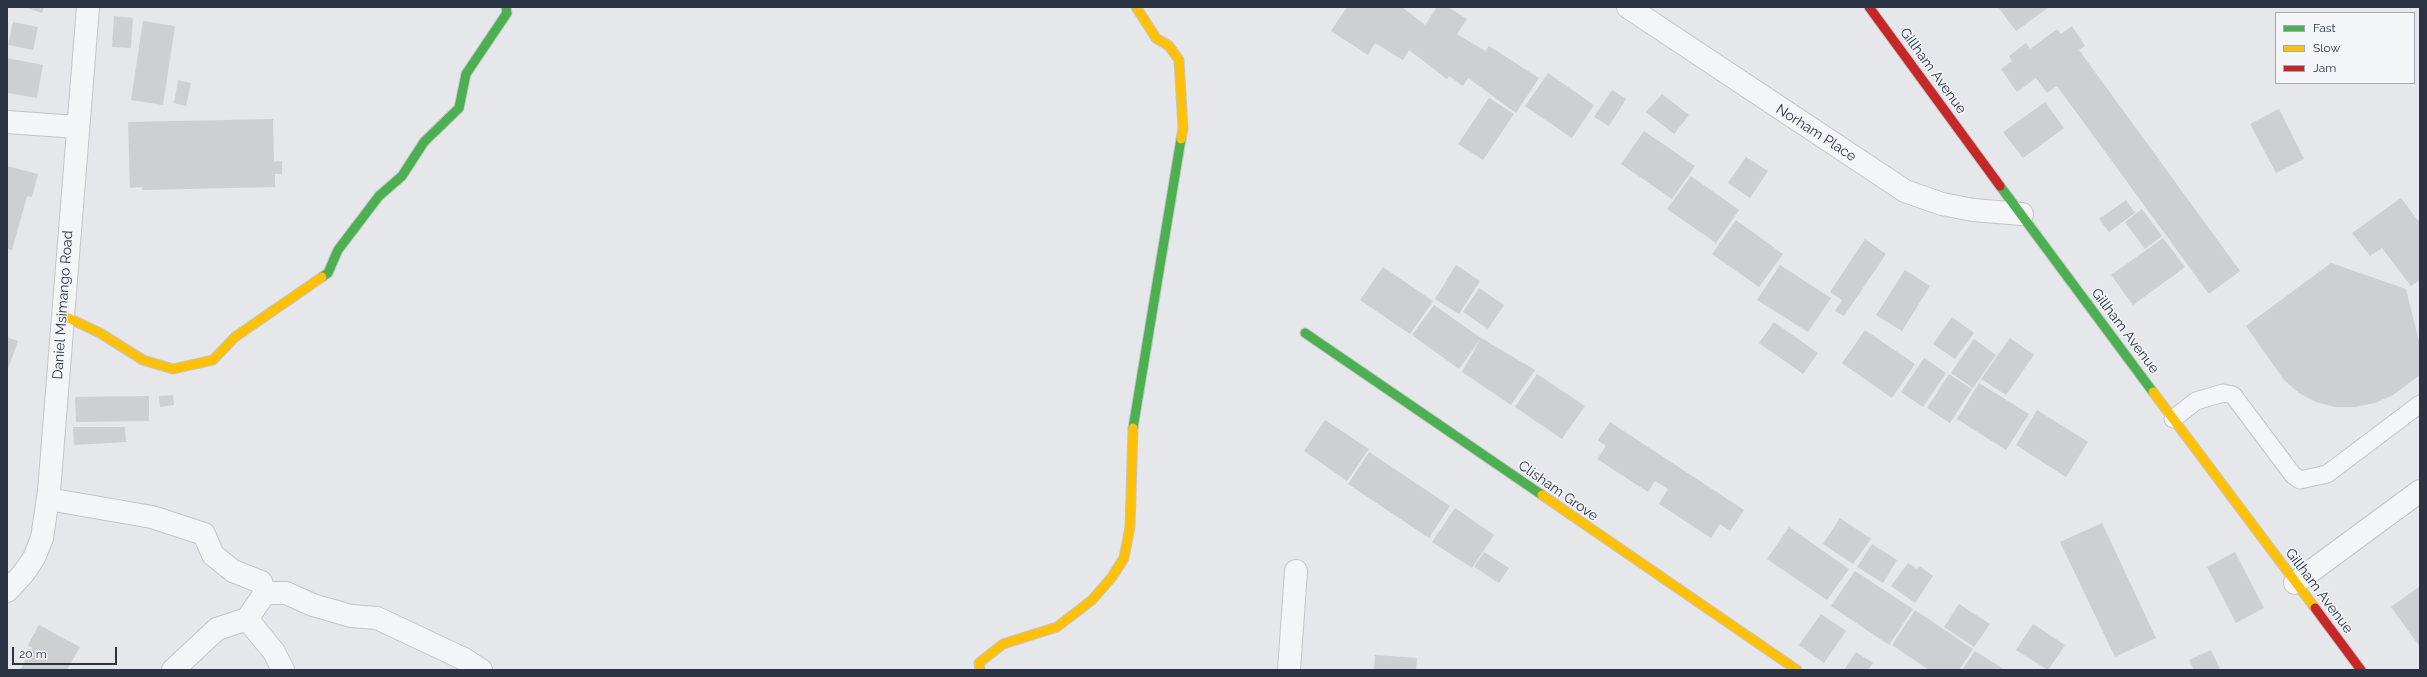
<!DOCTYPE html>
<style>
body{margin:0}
#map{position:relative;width:2427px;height:677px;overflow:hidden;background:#e5e7ea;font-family:Raleway,sans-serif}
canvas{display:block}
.frame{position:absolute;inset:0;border:8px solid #2a3444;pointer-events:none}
.legend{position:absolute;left:2275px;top:12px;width:140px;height:72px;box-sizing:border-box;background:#f3f5f9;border:1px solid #a3a8b1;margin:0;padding:5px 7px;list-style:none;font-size:12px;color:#2a3444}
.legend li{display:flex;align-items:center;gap:8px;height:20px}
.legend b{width:20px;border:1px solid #a3a8b1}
.scale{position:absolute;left:12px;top:647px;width:105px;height:18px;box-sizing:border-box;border:2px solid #2a3444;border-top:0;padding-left:5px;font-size:12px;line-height:14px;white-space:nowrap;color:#2a3444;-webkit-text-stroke:3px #f3f5f9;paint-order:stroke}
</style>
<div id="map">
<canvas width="2427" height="677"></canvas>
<div class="frame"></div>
<ul class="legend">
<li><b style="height:5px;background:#4caf50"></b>Fast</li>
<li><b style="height:5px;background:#ffc107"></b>Slow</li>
<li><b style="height:5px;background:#c62828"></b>Jam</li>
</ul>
<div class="scale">20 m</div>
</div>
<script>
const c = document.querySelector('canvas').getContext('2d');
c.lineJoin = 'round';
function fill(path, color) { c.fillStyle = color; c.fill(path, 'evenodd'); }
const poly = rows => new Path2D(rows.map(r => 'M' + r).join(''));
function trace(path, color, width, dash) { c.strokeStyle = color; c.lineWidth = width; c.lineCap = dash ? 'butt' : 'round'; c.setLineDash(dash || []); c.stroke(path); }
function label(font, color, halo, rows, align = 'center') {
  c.font = font + ' Raleway,sans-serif'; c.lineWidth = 3; c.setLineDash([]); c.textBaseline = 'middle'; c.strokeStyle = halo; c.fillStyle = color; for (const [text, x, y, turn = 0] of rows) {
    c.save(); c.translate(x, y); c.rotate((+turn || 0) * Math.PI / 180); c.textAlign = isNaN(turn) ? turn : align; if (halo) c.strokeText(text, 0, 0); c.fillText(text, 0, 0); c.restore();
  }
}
const building = poly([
 [24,7,44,7,42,13],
 [1347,7,1402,7,1425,25,1437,7,1448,7,1467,19,1457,34,1485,51,1489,46,1539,78,1516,113,1468,78,1463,86,1449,76,1447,79,1409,50,1403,60,1375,43,1368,55,1331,31],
 [1998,7,2049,7,2016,31],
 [114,16,133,18,131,48,112,47],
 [143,21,175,26,163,105,131,100],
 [13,22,38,27,33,50,8,45],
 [2072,26,2085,46,2079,50,2240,271,2209,294,2057,86,2047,93,2036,78,2017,92,2001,69,2012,61,2009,56,2026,43,2030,49,2057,29,2061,34],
 [7,58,43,65,37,98,7,93],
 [1548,73,1594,105,1572,138,1525,106],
 [178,80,191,83,186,106,174,103],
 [1612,90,1626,99,1609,126,1594,117],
 [1662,94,1689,115,1674,134,1646,112],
 [1489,98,1514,114,1483,160,1458,144],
 [2045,102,2064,128,2023,158,2003,132],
 [2279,109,2304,159,2276,173,2250,124],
 [273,119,274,162,282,161,282,174,275,174,275,187,142,190,142,187,130,188,128,122],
 [1644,131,1695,166,1672,199,1621,164],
 [1746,157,1768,171,1750,198,1728,183],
 [7,166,38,174,32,197,27,196,12,250,7,249],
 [1691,176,1739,210,1716,243,1667,209],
 [2401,198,2420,223,2420,280,2411,286,2382,248,2370,256,2352,233],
 [2126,200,2135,213,2109,232,2099,219],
 [2142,209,2162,236,2145,249,2125,222],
 [1736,220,1783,254,1759,287,1712,254],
 [2163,238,2185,267,2133,305,2111,275],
 [1865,239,1886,254,1844,316,1835,311,1842,300,1830,292],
 [2331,263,2406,289,2420,345,2420,375,2393,395,2375,403,2355,407,2335,407,2316,402,2299,393,2284,380,2246,326],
 [1456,265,1480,281,1459,314,1435,299],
 [1780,265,1831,298,1808,332,1757,300],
 [1383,267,1433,301,1410,334,1360,300],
 [1905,270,1930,286,1902,331,1876,315],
 [1479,288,1504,305,1488,329,1463,312],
 [1434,305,1481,338,1459,369,1412,335],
 [1952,317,1974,333,1955,359,1933,344],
 [1774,322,1818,353,1803,374,1759,343],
 [1865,330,1915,364,1892,398,1842,363],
 [7,337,18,341,7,372],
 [1481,338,1535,370,1511,405,1462,372],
 [2010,338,2034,355,2006,395,1981,379],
 [1974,339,1996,355,1973,388,1951,373],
 [1924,358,1946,373,1923,407,1901,392],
 [1537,374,1585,406,1562,439,1515,407],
 [1949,374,1972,389,1950,423,1927,408],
 [1979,383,2029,414,2006,450,1957,419],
 [173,395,174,405,160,407,159,396],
 [149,396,149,421,76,422,75,397],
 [2037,410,2088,442,2066,477,2016,445],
 [1325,420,1369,449,1347,481,1304,451],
 [1610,422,1744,510,1730,531,1720,524,1711,538,1659,504,1668,489,1655,481,1648,492,1597,459,1606,446,1598,440],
 [73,427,125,427,126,442,74,445],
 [1369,452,1450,506,1429,538,1348,484],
 [1455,508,1494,535,1472,568,1432,542],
 [1840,518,1871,539,1853,564,1823,544],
 [2102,523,2156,638,2115,657,2060,542],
 [1789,527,1849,569,1827,600,1767,559],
 [1872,544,1897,560,1883,583,1857,567],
 [1484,552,1509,568,1499,583,1474,567],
 [2235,552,2264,608,2236,623,2207,567],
 [1908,563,1917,569,1919,566,1933,576,1915,603,1891,586],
 [1855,571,1913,609,1889,645,1831,606],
 [2420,586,2420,647,2391,607],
 [1959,604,1990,624,1974,647,1944,627],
 [1915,610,1973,649,1959,670,1929,670,1892,645],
 [1821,614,1846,631,1824,663,1799,645],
 [2033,624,2065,645,2048,670,2016,650],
 [39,625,80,647,67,670,20,670,32,648,28,645],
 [2211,650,2220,669,2194,670,2189,660],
 [1975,651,2005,670,1962,670],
 [1856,652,1873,663,1868,670,1844,670],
 [1375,655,1417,658,1416,670,1374,670]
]);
const lane = poly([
 [2173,419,2196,401,2223,393,2233,395,2293,475,2300,480,2327,474,2420,404]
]);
const street = poly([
 [1628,7,1905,191,1942,204,1973,210,2022,214],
 [7,122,77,127],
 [48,499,152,517,204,534,213,555,233,571,261,582,265,593,247,619,217,629,173,670],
 [2295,583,2420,491],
 [7,591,23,574,34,558,42,538,49,491,88,7],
 [265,593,286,593,313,605,351,616,377,618,464,659,481,670],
 [247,619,274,652,283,670],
 [1289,670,1296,571]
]);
const fast = poly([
 [2000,186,2153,392],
 [322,277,328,273,338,250,379,196,402,176,424,142,459,108,466,74,507,13,506,7],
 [1305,333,1542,495],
 [1133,428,1181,139]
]);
const slow = poly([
 [1136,7,1156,38,1169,46,1179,60,1183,129,1181,139],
 [62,315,100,333,143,360,173,369,213,360,235,337,322,277],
 [2153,392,2315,608],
 [1542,495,1797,670],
 [980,670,979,663,1003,644,1057,627,1092,600,1112,577,1124,558,1130,527,1133,428]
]);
const jam = poly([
 [1869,7,2000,186],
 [2315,608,2361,670]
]);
const streetNames = [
 ["Gillham Avenue",1933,71,54],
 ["Norham Place",1816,133,33],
 ["Daniel Msimango Road",63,305,-86],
 ["Gillham Avenue",2125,331,53],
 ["Clisham Grove",1558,491,35],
 ["Gillham Avenue",2319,591,53]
];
fill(building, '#cdcfd2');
trace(lane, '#c3c5c8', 19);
trace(street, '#c3c5c8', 24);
trace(fast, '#c3c5c8', 11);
trace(slow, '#c3c5c8', 11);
trace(jam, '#c3c5c8', 11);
trace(lane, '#f4f5f7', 17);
trace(street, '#f4f5f7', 22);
trace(fast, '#4caf50', 9);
trace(slow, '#ffc107', 9);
trace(jam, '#c62828', 9);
label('14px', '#2a3444', '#f3f5f9', streetNames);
</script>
